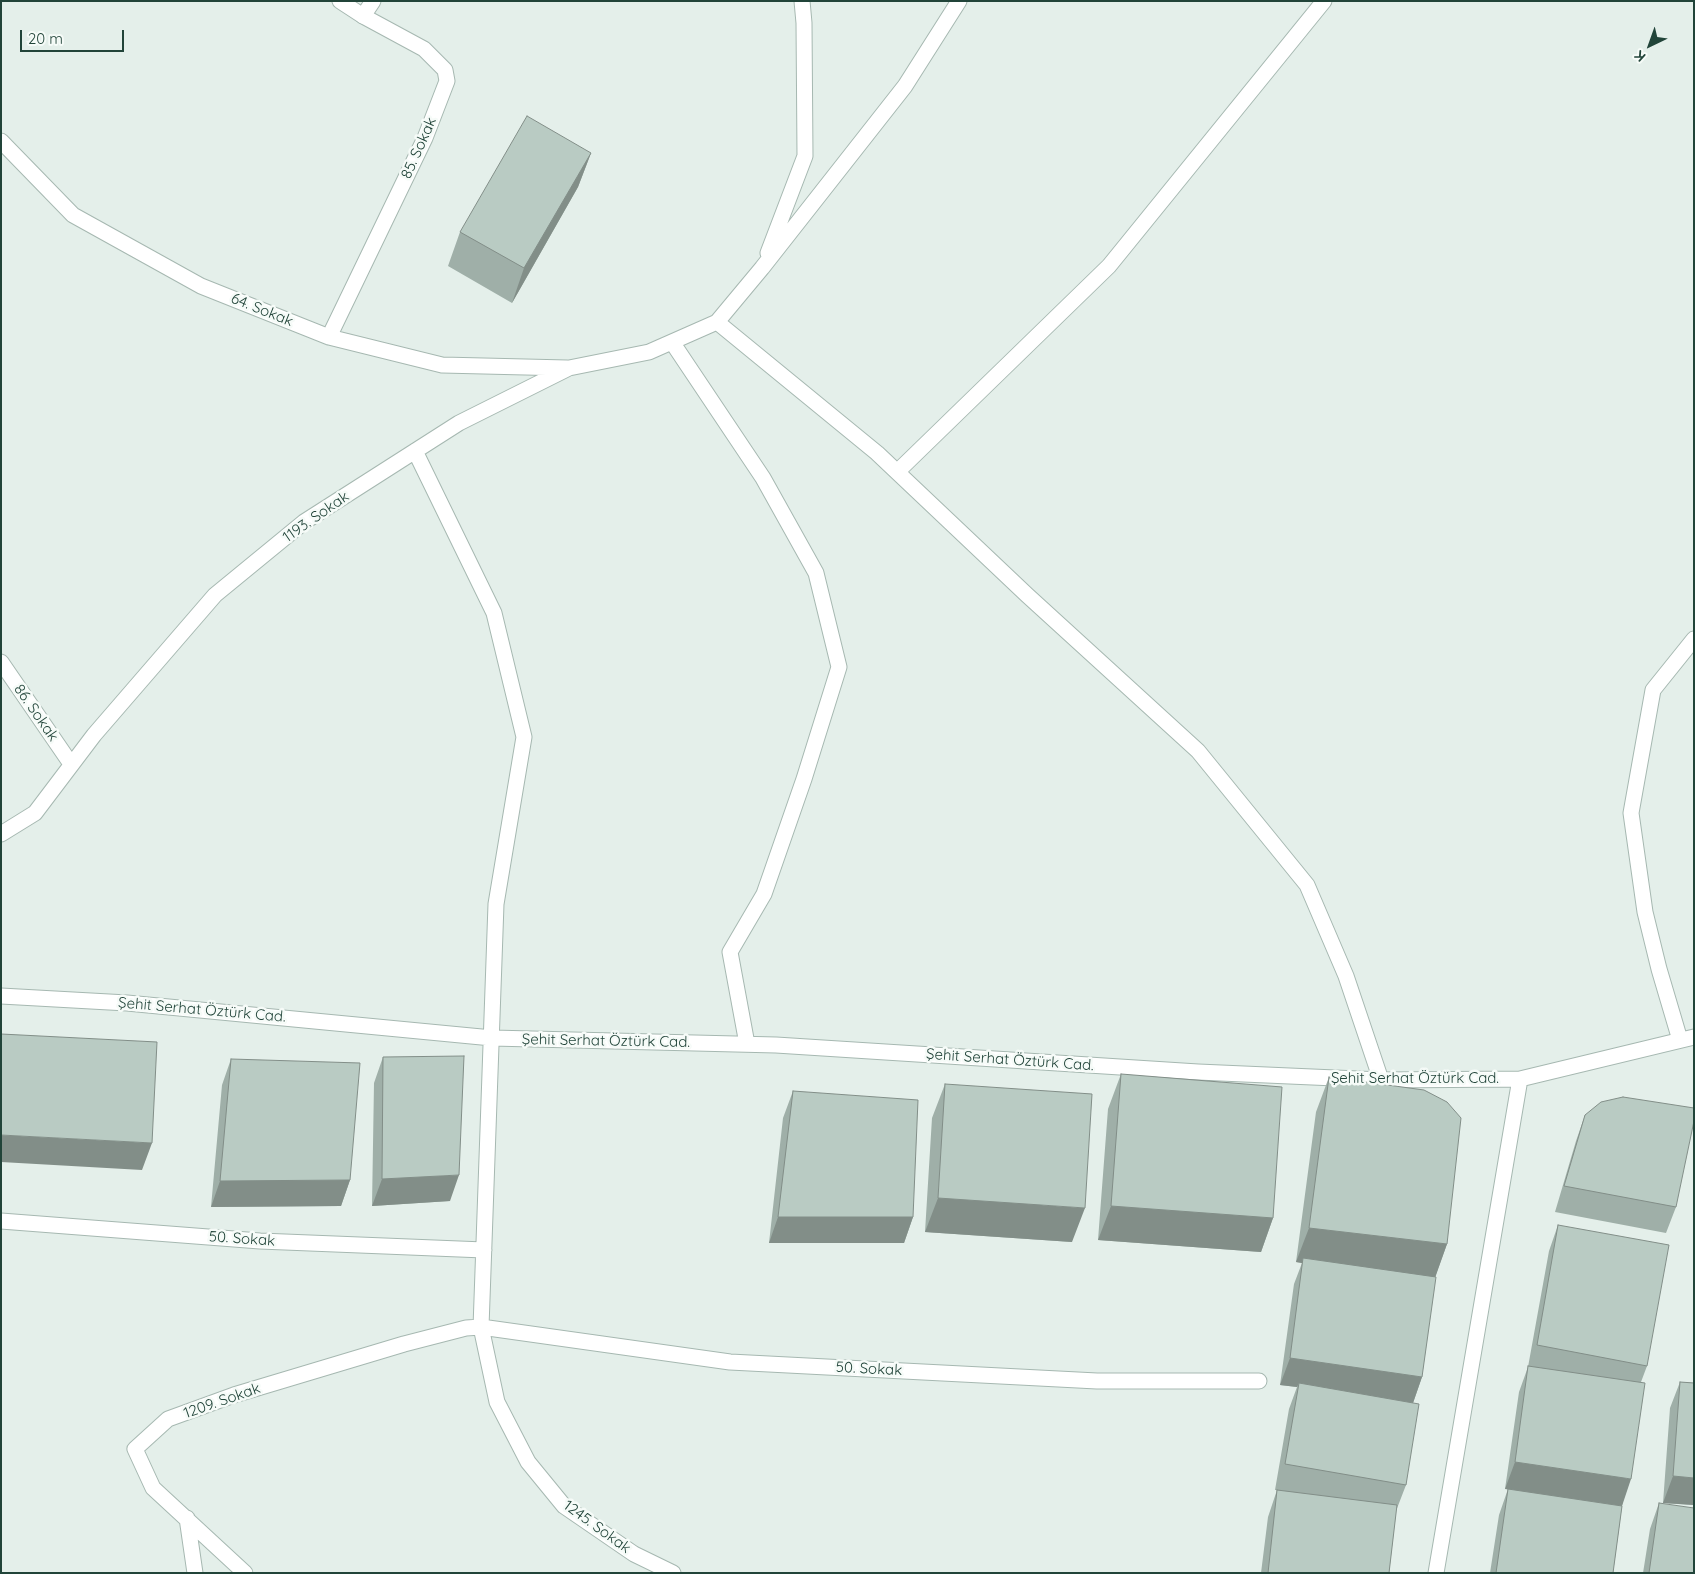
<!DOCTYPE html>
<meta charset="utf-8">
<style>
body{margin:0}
#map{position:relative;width:1695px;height:1574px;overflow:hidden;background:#e4efea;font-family:Quicksand,sans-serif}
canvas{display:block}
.frame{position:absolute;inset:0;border:2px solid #214439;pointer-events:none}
.north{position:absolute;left:1625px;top:20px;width:50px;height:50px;-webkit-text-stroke:4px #f6fbf8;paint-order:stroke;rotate:222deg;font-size:14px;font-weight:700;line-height:20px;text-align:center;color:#214439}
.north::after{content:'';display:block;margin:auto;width:18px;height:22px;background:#214439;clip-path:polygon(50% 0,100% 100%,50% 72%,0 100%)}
.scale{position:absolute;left:20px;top:30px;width:104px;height:22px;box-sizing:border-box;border:2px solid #214439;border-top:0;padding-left:6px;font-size:15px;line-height:18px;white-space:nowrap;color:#214439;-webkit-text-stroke:4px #f6fbf8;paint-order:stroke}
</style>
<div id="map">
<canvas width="1695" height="1574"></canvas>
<div class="frame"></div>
<div class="north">K</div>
<div class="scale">20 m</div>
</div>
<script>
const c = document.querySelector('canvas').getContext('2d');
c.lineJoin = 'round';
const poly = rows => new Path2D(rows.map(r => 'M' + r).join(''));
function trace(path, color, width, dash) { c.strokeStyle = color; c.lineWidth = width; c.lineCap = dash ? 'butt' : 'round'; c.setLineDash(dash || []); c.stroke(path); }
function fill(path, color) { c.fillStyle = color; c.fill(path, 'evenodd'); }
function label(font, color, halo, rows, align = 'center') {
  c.font = font + ' Quicksand,sans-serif'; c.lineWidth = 5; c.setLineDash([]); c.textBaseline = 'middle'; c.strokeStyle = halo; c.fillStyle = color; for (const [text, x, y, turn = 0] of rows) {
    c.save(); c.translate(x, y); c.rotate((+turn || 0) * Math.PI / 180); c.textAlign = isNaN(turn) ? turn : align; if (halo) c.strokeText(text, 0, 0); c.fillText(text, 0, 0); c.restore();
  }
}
const service = poly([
 [363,16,373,1]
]);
const minor = poly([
 [959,1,905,86,762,268,717,322,877,453,1027,595,1198,751,1307,885,1346,976,1381,1080],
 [1,141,73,215,201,286,329,337,442,365,567,368],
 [768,253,805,156,804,23,802,1],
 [329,337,425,138,447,81,445,70,424,49,363,16,340,1],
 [672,342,763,478,816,573,839,667,804,779,764,894,730,952,747,1044],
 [415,451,494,613,524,737,496,904,481,1327,497,1402,528,1462,564,1506,634,1554,673,1573],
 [897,472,1109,266,1324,1],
 [1,662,71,764],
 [1,834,35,813,94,735,215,595,304,522,459,423,569,368,649,352,717,322],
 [1,996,127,1003,492,1038,776,1045,1198,1072,1381,1080,1520,1079,1694,1037],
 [1680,1040,1659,969,1645,912,1631,813,1653,690,1694,639],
 [1,1221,260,1241,484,1250],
 [187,1518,195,1573],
 [245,1573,153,1488,135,1449,168,1419,234,1395,404,1344,466,1328,481,1327,730,1362,1097,1381,1259,1381],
 [1436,1573,1520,1079]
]);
const wall = poly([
 [591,153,578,187,512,303,448,266,460,232],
 [383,1057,450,1201,372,1206,374,1083],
 [231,1059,350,1180,341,1206,211,1207,222,1085],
 [1121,1074,1273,1218,1261,1252,1098,1240,1108,1109],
 [1329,1077,1447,1244,1435,1277,1422,1377,1413,1403,1406,1485,1396,1511,1389,1573,1261,1573,1268,1517,1277,1490,1275,1490,1289,1409,1297,1387,1280,1385,1294,1284,1302,1263,1296,1262,1316,1112],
 [945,1084,1072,1242,925,1232,932,1118],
 [793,1091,913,1217,904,1243,769,1243,783,1118],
 [1585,1115,1676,1207,1666,1233,1555,1212,1576,1141],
 [1558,1225,1647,1366,1641,1382,1622,1506,1613,1573,1490,1573,1499,1515,1508,1489,1505,1489,1519,1392,1528,1367,1549,1251],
 [1680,1382,1694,1383,1694,1505,1663,1503,1670,1408],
 [1659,1503,1694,1573,1643,1573,1650,1529]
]);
const shadedWall = poly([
 [591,153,578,187,512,303,524,268],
 [1,1135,152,1143,142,1170,1,1162],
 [459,1175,450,1201,372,1206,382,1179],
 [350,1180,341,1206,211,1207,220,1181],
 [938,1198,1085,1208,1072,1242,925,1232],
 [1111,1206,1273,1218,1261,1252,1098,1240],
 [778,1217,913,1217,904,1243,769,1243],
 [1309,1228,1447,1244,1435,1278,1303,1258,1302,1263,1296,1262],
 [1290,1358,1422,1377,1413,1403,1299,1383,1297,1387,1280,1385],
 [1515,1462,1631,1479,1622,1506,1505,1489],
 [1673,1476,1694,1478,1694,1505,1663,1503]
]);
const building = poly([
 [527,116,591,153,524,268,460,232,527,116],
 [1,1034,157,1042,152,1143,1,1135,1,1034],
 [464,1056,459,1175,382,1179,383,1057,464,1056],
 [231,1059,360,1063,350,1180,220,1181,231,1059],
 [1121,1074,1282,1087,1273,1218,1111,1206,1121,1074],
 [1329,1077,1424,1090,1447,1102,1461,1118,1447,1244,1309,1228,1329,1077],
 [945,1084,1092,1094,1085,1208,938,1198,945,1084],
 [793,1091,918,1100,913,1217,778,1217,793,1091],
 [1623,1097,1694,1108,1694,1121,1676,1207,1564,1186,1585,1115,1601,1102,1623,1097],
 [1558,1225,1669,1245,1647,1366,1537,1345,1558,1225],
 [1303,1258,1436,1277,1422,1377,1290,1358,1303,1258],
 [1528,1366,1645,1383,1631,1479,1515,1462,1528,1366],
 [1680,1382,1694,1383,1694,1478,1673,1476,1680,1382],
 [1299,1383,1419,1404,1406,1485,1285,1464,1299,1383],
 [1508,1489,1622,1506,1613,1573,1496,1573,1508,1489],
 [1277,1490,1397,1505,1389,1573,1268,1573,1277,1490],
 [1659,1503,1694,1508,1694,1573,1649,1573,1659,1503]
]);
const streetNames = [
 ["85. Sokak",419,148,-66],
 ["64. Sokak",262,310,22],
 ["1193. Sokak",316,517,-35],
 ["86. Sokak",36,713,55],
 ["Şehit Serhat Öztürk Cad.",202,1010,5],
 ["Şehit Serhat Öztürk Cad.",606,1041,1],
 ["Şehit Serhat Öztürk Cad.",1010,1060,4],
 ["Şehit Serhat Öztürk Cad.",1415,1078],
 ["50. Sokak",242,1239,4],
 ["50. Sokak",869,1369,3],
 ["1209. Sokak",222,1401,-19],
 ["1245. Sokak",597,1527,36]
];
trace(service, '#a6b8b1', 17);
trace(minor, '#a6b8b1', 17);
trace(service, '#fff', 15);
trace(minor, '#fff', 15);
fill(wall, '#9fafa8');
fill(shadedWall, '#828e88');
fill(building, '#b9cbc3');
trace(building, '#828e88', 1);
label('15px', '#214439', '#f6fbf8', streetNames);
</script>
